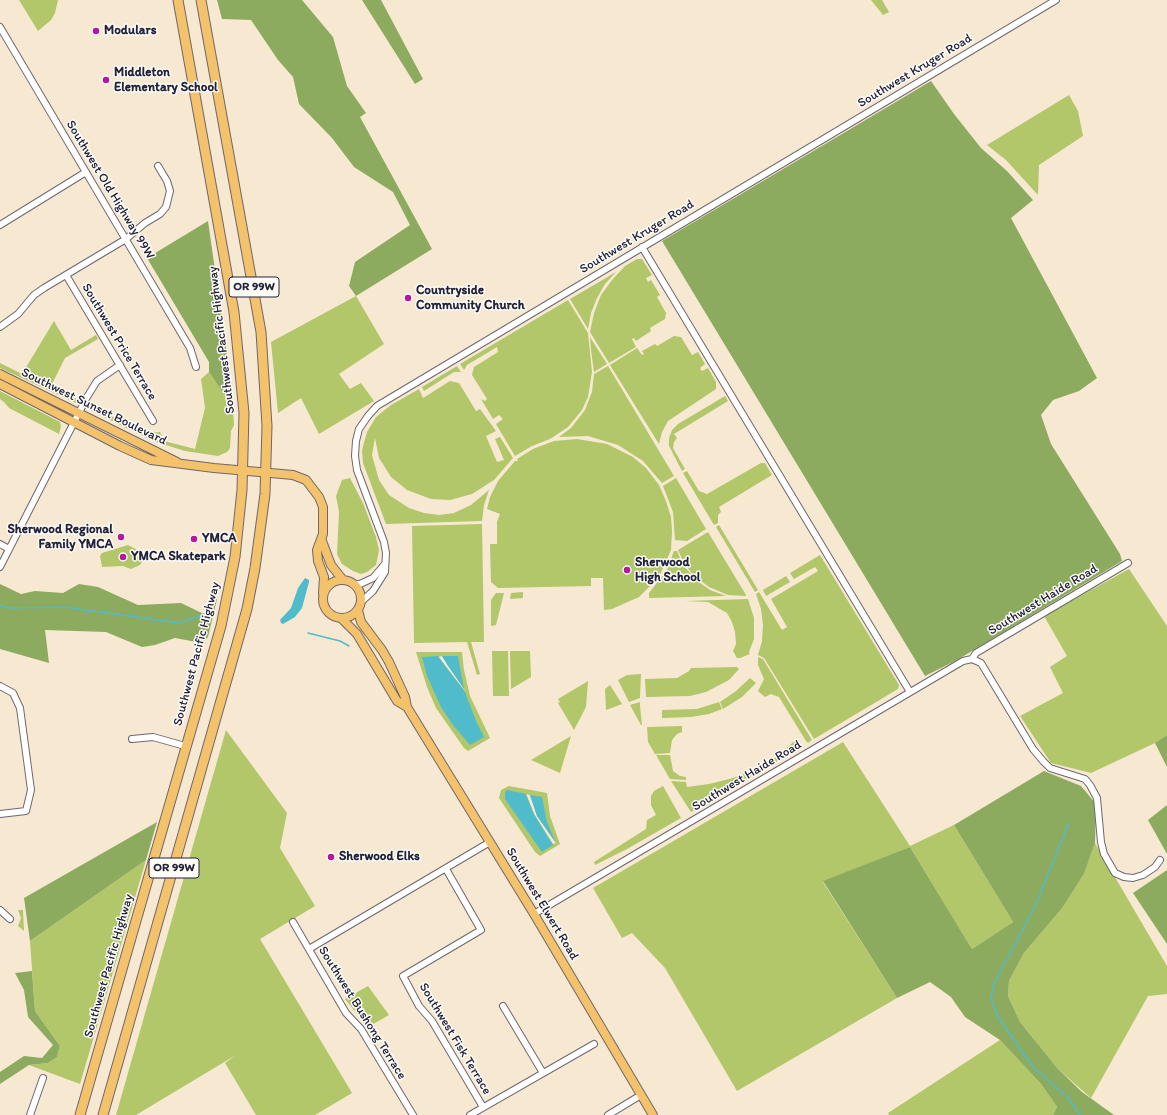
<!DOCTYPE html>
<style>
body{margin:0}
canvas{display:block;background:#f7e8d2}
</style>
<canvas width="1167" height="1115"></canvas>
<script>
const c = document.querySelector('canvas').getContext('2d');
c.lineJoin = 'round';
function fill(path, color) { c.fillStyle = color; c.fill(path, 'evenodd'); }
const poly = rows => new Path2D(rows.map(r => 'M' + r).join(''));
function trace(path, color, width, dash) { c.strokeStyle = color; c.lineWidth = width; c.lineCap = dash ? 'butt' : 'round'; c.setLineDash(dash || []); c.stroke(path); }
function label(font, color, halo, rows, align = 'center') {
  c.font = font + ' Itim,sans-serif'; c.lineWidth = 3; c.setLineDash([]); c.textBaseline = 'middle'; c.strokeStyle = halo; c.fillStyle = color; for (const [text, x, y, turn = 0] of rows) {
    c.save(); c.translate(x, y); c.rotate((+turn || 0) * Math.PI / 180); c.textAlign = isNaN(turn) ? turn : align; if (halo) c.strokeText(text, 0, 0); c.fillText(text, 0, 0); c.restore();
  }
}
const green = poly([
 [19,0,58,0,55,13,51,20,38,31],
 [871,0,882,0,889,12,883,15],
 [1069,95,1078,111,1083,136,1039,165,1038,195,1006,160,987,145],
 [637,259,642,259,652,275,646,278,648,282,651,280,660,295,657,297,666,313,665,319,650,328,651,331,636,341,634,338,632,339,636,347,609,363,590,332,594,313,601,295,612,280,625,266],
 [616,272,605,284,597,298,591,313,588,329,570,299],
 [356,296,384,344,339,374,350,389,361,383,374,401,319,434,301,398,278,413,271,342],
 [568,300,588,333,592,372,588,397,582,410,568,427,550,439,532,446,515,456,496,424,503,419,499,415,493,419,481,399,485,401,487,399,472,375,474,367,498,352,497,347,467,365,464,370,460,364],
 [54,321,71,350,96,335,98,339,65,358,51,386,79,400,76,403,0,368,0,363,22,374],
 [674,336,681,337,692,355,698,352,705,364,700,368,702,371,708,368,716,382,716,389,668,421,662,432,659,444,610,365,637,348,642,355,644,354,642,351,655,344,657,346],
 [590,337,607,364,594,372,591,350],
 [457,366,461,372,454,372,424,391,422,387],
 [608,366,674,476,662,483,643,461,618,445,588,436,559,437,571,428,585,410,592,392,594,374],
 [209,372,233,408,234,425,231,431,230,448,227,452,218,456,185,451,153,441,92,411,90,408,90,405,136,429,142,426,150,433,160,432,164,441,195,449,205,408,201,379],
 [450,381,459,383,476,411,480,409,496,431,486,436,497,462,504,460,495,439,500,437,513,458,494,480,472,494,450,500,431,499,407,490,391,477,379,458,375,438,372,455,379,480,389,495,409,508,424,513,439,515,454,513,471,505,489,490,484,505,482,521,386,524,363,463,362,450,367,432,376,417,391,405,419,389,423,398],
 [0,391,60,422,61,427,59,434,9,408,5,403,0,399],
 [725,396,728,401,674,434,677,438,674,442,673,448,685,469,682,471,669,446,669,438,672,430,678,424],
 [577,439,607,444,633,457,646,468,659,485,666,501,671,517,672,531,671,550,659,577,639,597,612,609,604,610,603,578,591,578,591,586,498,588,491,582,490,544,497,544,497,522,500,514,487,509,490,497,498,481,515,461,518,461,517,459,533,449,554,441],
 [761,463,765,463,772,475,719,507,721,512,718,515,718,523,714,525,683,473,687,471,699,491,707,494],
 [350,478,363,503,376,537,379,550,376,565,367,572,361,574,353,571,342,564,337,554,339,512,336,496,342,480],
 [676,478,706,529,687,541,675,540,673,512,663,486],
 [482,524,484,642,471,642,480,674,477,675,467,642,414,643,412,526],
 [719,525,758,590,755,592,716,527],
 [708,532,746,595,746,596,728,595,709,587,692,574,683,561,678,550],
 [128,545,143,553,145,557,140,565,131,569,123,566,102,567,100,556,102,553],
 [674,551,677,551,683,565,696,580,710,590,726,596,649,598,649,593,667,570],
 [820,555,899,685,898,689,814,739,764,658,758,655,762,641,763,625,761,609,756,594,759,592,782,630,787,627,771,599,818,571,815,567,794,579,790,573],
 [1129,569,1167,626,1167,735,1155,743,1091,773,1051,763,1020,716,1063,693,1050,667,1067,656,1044,616],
 [786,576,790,582,766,596,763,590],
 [523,592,523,598,510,599,511,593],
 [496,593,504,593,496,625,491,626,491,600],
 [748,599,754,618,754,639,749,652,750,654,740,658,737,658,733,651,736,644,735,632,732,622,727,613,708,602,685,601],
 [492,651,508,651,509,696,493,696],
 [510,651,530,651,531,677,511,689],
 [416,652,462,652,464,670,470,696,490,738,468,751,464,748,436,708,427,687],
 [442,656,464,689,465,691,438,657],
 [758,657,763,659,812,740,808,743,806,741,779,697,771,694,765,697,758,691,764,679,758,665],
 [737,667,739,669,729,680,706,692,690,696,646,697,645,679,677,678,689,671,691,668],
 [641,674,640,698,629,702,618,680,627,675],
 [750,678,756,683,742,697,723,709,720,702,736,691],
 [588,681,586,707,574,730,558,703,560,702,558,699],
 [610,685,622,704,606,710,605,689],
 [640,702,640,706,642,725,641,725,630,705],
 [719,702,722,709,709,714,691,717,662,718,662,710,697,709],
 [682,726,682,732,677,734,672,740,670,753,655,754,648,742,647,727],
 [226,730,287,813,280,848,315,906,260,939,352,1093,315,1115,256,1115,225,1063,236,1055,136,1115,116,1115],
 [571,736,560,773,531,760],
 [797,739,801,747,691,812,671,781,686,782,687,787,709,784,733,778,750,772,771,761],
 [843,742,910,846,954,825,1013,922,972,949,910,847,823,882,897,998,737,1091,665,968,632,933,622,938,593,888],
 [656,755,670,755,673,771,680,776,686,777,686,780,670,779],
 [509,786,547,793,550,816,560,844,540,856,535,852,499,798,501,790],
 [526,794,530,795,537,816,556,843,553,844,534,814],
 [663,786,681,818,627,849,595,865,594,862,646,829,647,820,656,815,651,805,651,796,654,791],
 [1095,843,1167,966,1167,994,1148,996,1091,1098,1058,1069,1020,1022,1008,996,1009,981,1024,953,1063,907,1084,874],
 [146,860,80,1084,29,1065,48,1063,57,1057,60,1046,35,1011,30,941],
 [18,910,23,910,24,931,18,926,21,918],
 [368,986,389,1015,368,1027,345,999],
 [1000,1040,1041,1084,1057,1107,1053,1115,889,1115,888,1113]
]);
const forest = poly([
 [217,0,302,0,333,37,347,86,366,113,360,117,432,249,356,296,349,286,355,262,410,225,393,192,354,167,332,138,299,104,293,77,278,60,251,20,222,19],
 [362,0,381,0,423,79,415,84],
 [931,81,954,114,981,148,1007,171,1033,200,1011,218,1097,378,1079,391,1053,400,1041,415,1051,444,1120,554,1122,561,957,660,925,676,662,241],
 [208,221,232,389,233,408,209,372,209,362,147,258],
 [0,584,21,594,35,591,63,593,79,584,98,587,138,605,181,603,206,615,210,598,217,599,208,637,202,643,175,638,155,645,142,647,106,632,45,630,49,663,0,649],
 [1167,735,1167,767,1155,743],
 [1044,771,1081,786,1096,804,1095,843,1084,874,1063,907,1024,953,1009,981,1008,996,1020,1022,1058,1069,1082,1092,1114,1115,1053,1115,1057,1107,1041,1084,1000,1040,965,1017,951,997,930,982,897,998,823,881,910,847,972,949,1013,922,954,825],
 [1167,805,1167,854,1148,820],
 [157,822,146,860,30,941,24,898],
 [1167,870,1167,944,1133,893],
 [32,971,35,1011,60,1046,57,1057,48,1063,29,1065,0,1084,0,1072,24,1056,42,1058,53,1045,28,1017,24,990,15,973]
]);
const water = poly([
 [305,578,309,580,309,582,302,608,295,617,283,624,281,623,280,620,291,608,298,588],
 [438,656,465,692,476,721,484,737,470,745,453,725,441,707,427,676,422,657],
 [442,656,458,656,464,689,448,666],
 [507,790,526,794,534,814,553,845,542,852,505,799,505,793],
 [530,795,542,797,547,822,556,843,537,816]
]);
const stream = poly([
 [0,605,9,608,64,607,180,623,213,611],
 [308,633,340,641,349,646],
 [1069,823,1035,906,994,984,991,998,998,1017,1033,1067,1067,1097,1080,1115]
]);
const minor = poly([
 [0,27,190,348,196,367],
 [0,225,86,172],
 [642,247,910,692],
 [66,275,153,421],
 [0,327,18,314,34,295,44,288,126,239,145,223,160,214,166,207,170,191,167,181,158,166],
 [0,544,9,549],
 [0,567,87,397,97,381,120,365],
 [354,584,360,584,373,578,384,565],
 [361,602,373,591,385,572,386,553,384,542,357,470,355,456,356,441,359,429,368,416,377,406,1056,0],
 [972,659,976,653,1128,563],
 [0,686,13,693,20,708,31,790,26,811,0,814],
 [132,739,153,737,185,746],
 [446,869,481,930,403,976,419,1006,432,1021,483,1107],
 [0,910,10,919],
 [534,914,963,661,972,659,981,663,1033,749,1043,761,1050,768,1085,779,1090,785,1097,798,1101,842,1104,854,1115,873,1124,877,1133,878,1143,875,1155,867,1160,860],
 [293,922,346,1013,361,1029,413,1115],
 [309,949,490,842],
 [503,1006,543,1073],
 [30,1115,43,1078],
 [470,1115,594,1044],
 [608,1115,641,1095]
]);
const major = poly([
 [0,374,177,462],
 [0,384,120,446,151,460,214,468,293,475,306,480,319,497,323,507,323,534,317,550,318,561,324,577,323,593],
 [322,541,331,565,343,580],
 '323 599a19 19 0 1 1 38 0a19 19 0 1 1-38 0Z',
 [358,610,361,622,382,650,389,662,405,697,407,707,534,914,653,1115],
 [342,619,357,634,397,701,407,707]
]);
const highway = poly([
 [80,1115,221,626,235,557,242,490,244,413,234,312,178,0],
 [103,1115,247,609,255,568,265,494,267,426,261,332,201,0]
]);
const markers = [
 [96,31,4,"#b5179e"],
 [106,80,4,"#b5179e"],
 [408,298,4,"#b5179e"],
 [121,537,4,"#b5179e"],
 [194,539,4,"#b5179e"],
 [123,557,4,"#b5179e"],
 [627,570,4,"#b5179e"],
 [331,857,4,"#b5179e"]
];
const shields = [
 [254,287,50],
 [174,868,50]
];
const shieldNames = [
 ["OR 99W",254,287],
 ["OR 99W",174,868]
];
const poiNames = [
 ["Modulars",104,31],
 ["Middleton",114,73],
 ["Elementary School",114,88],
 ["Countryside",416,291],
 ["Community Church",416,306],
 ["Sherwood Regional",113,530,"right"],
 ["Family YMCA",113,545,"right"],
 ["YMCA",202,539],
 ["YMCA Skatepark",131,557],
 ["Sherwood",635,563],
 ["High School",635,578],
 ["Sherwood Elks",339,857]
];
const streetNames = [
 ["Southwest Kruger Road",915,71,-31],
 ["Southwest Old Highway 99W",110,190,59],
 ["Southwest Kruger Road",637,237,-31],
 ["Southwest Pacific Highway",222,340,-97],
 ["Southwest Price Terrace",119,342,59],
 ["Southwest Sunset Boulevard",94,407,26],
 ["Southwest Haide Road",1043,600,-31],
 ["Southwest Pacific Highway",197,654,-75],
 ["Southwest Haide Road",747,776,-31],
 ["Southwest Elwert Road",542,904,59],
 ["Southwest Pacific Highway",109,966,-74],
 ["Southwest Bushong Terrace",362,1013,58],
 ["Southwest Fisk Terrace",455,1039,59]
];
fill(green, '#b2c66a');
fill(forest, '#8dab5e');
fill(water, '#50bccb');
trace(stream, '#50bccb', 1.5);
trace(minor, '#6d6770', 8);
trace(major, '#6d6770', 10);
trace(highway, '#6d6770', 11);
trace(minor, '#fff', 6);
trace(major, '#f4c26a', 8);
trace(highway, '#f4c26a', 9);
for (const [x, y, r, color] of markers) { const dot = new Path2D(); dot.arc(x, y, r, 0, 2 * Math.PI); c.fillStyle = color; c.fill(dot); trace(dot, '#fdfcf7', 1.5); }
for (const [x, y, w] of shields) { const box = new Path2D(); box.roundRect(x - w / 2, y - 10, w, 20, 3); c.fillStyle = '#fdfcf7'; c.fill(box); trace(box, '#22223b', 1); }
label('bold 12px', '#22223b', null, shieldNames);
label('bold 13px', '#22223b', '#fdfcf7', poiNames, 'left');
label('13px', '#22223b', '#fdfcf7', streetNames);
</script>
